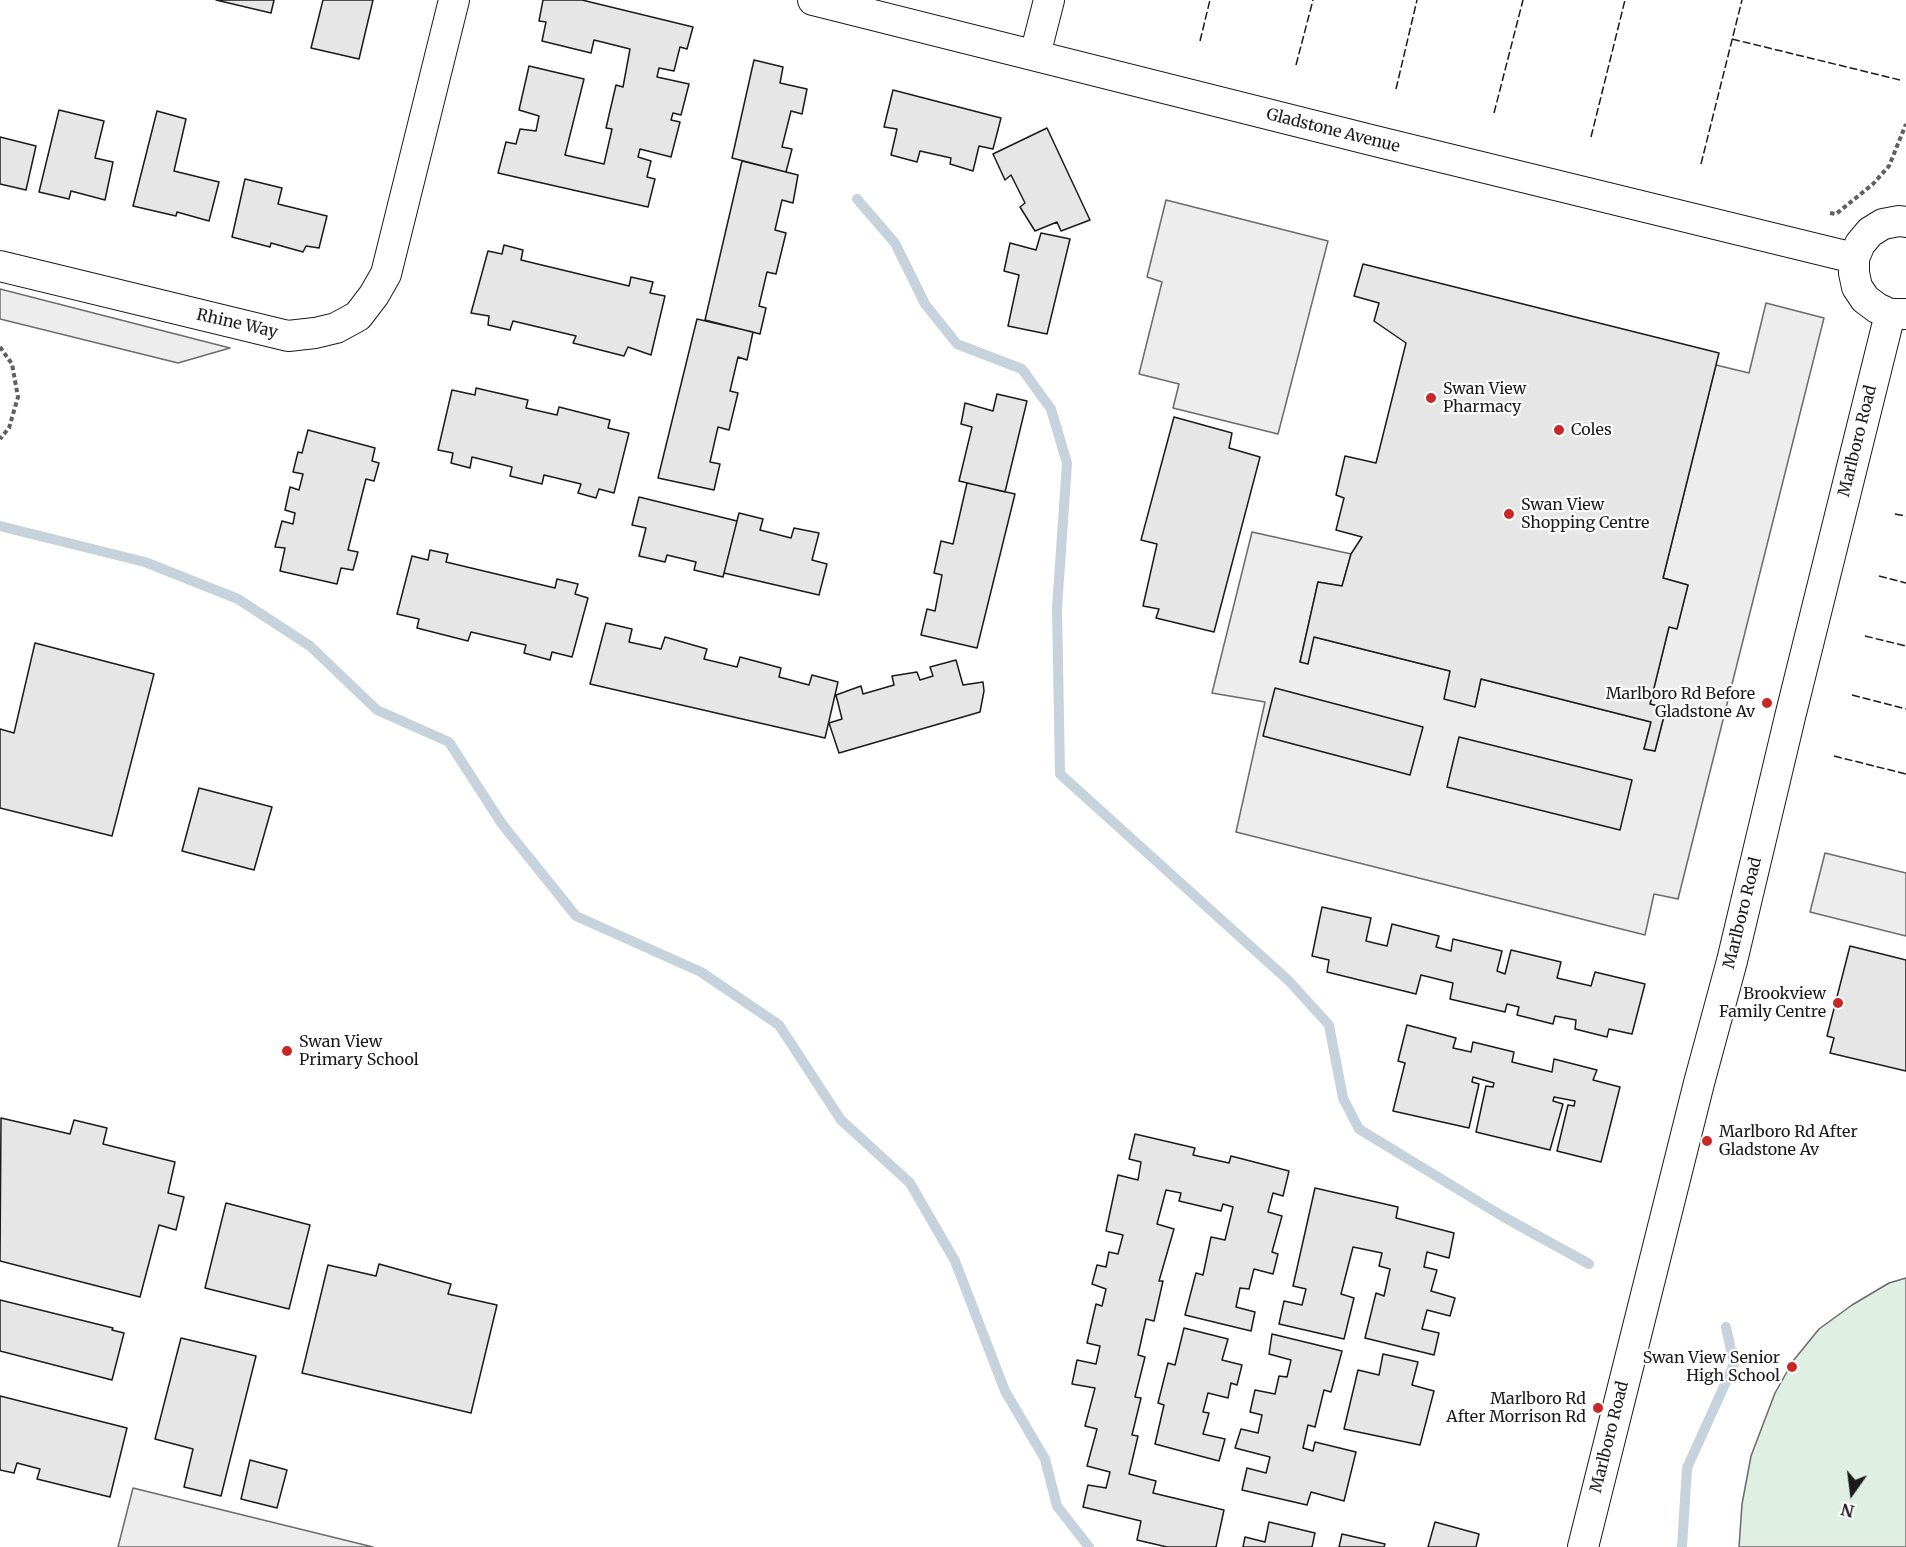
<!DOCTYPE html>
<style>
body{margin:0}
#map{position:relative;width:1906px;height:1547px;overflow:hidden;background:#fff;font-family:Merriweather,serif}
canvas{display:block}
.north{position:absolute;left:1822px;top:1463px;width:60px;height:60px;-webkit-text-stroke:4px #fff;paint-order:stroke;rotate:194deg;font-size:16px;font-weight:700;line-height:24px;text-align:center;color:#1a1a1a}
.north::after{content:'';display:block;margin:auto;width:21px;height:27px;background:#1a1a1a;clip-path:polygon(50% 0,100% 100%,50% 72%,0 100%)}
</style>
<div id="map">
<canvas width="1906" height="1547"></canvas>
<div class="north">N</div>
</div>
<script>
const c = document.querySelector('canvas').getContext('2d');
c.lineJoin = 'round';
function fill(path, color) { c.fillStyle = color; c.fill(path, 'evenodd'); }
const poly = rows => new Path2D(rows.map(r => 'M' + r).join(''));
function trace(path, color, width, dash) { c.strokeStyle = color; c.lineWidth = width; c.lineCap = dash ? 'butt' : 'round'; c.setLineDash(dash || []); c.stroke(path); }
function label(font, color, halo, rows, align = 'center') {
  c.font = font + ' Merriweather,serif'; c.lineWidth = 4.5; c.setLineDash([]); c.textBaseline = 'middle'; c.strokeStyle = halo; c.fillStyle = color; for (const [text, x, y, turn = 0] of rows) {
    c.save(); c.translate(x, y); c.rotate((+turn || 0) * Math.PI / 180); c.textAlign = isNaN(turn) ? turn : align; if (halo) c.strokeText(text, 0, 0); c.fillText(text, 0, 0); c.restore();
  }
}
const green = poly([
 [1906,1278,1906,1547,1739,1547,1742,1504,1751,1456,1775,1393,1793,1361,1819,1329,1852,1305,1889,1283,1906,1278]
]);
const parking = poly([
 [1166,200,1328,241,1278,434,1173,408,1179,384,1139,374,1162,282,1147,277,1166,200],
 [0,289,230,348,178,363,0,319,0,289],
 [1766,303,1824,318,1678,899,1654,894,1645,935,1236,832,1265,702,1212,693,1252,532,1351,554,1342,586,1318,582,1300,662,1314,637,1450,671,1475,706,1481,679,1651,722,1644,749,1655,751,1666,709,1650,704,1669,627,1677,628,1688,585,1663,578,1716,365,1749,373,1766,303],
 [1825,853,1906,873,1906,936,1810,912,1825,853],
 [133,1488,373,1547,118,1547,133,1488]
]);
const stream = poly([
 [857,199,895,243,925,304,957,344,1022,369,1051,409,1067,463,1057,608,1060,774,1289,981,1329,1025,1343,1098,1359,1129,1502,1216,1589,1264],
 [0,526,145,562,238,599,310,646,377,710,449,742,502,824,576,916,701,972,779,1025,841,1120,910,1183,955,1261,1005,1391,1045,1459,1057,1506,1089,1547],
 [1682,1547,1687,1468,1734,1364,1726,1327]
]);
const building = poly([
 [216,0,274,0,271,13,216,0],
 [323,0,373,0,359,59,311,48,323,0],
 [543,0,582,0,693,27,687,49,680,47,674,71,659,68,657,77,689,84,681,115,673,113,671,120,680,122,671,157,640,149,638,157,651,161,647,177,655,179,648,207,498,173,506,142,516,144,520,129,536,131,539,116,519,110,529,66,584,79,565,155,604,164,612,129,606,128,616,85,623,87,630,49,594,40,591,53,542,41,546,22,539,21,543,0],
 [754,60,783,67,780,83,807,89,802,114,791,111,782,147,792,149,786,172,732,158,754,60],
 [893,90,1001,118,993,149,979,146,973,171,950,164,951,158,920,151,917,162,891,155,897,129,884,127,893,90],
 [59,110,104,121,95,158,113,162,105,200,71,191,69,199,39,192,59,110],
 [157,111,186,119,174,171,219,182,209,221,177,212,176,216,133,206,157,111],
 [1047,128,1090,220,1061,231,1057,222,1035,231,1020,207,1025,203,1011,175,1005,180,993,154,1047,128],
 [0,137,36,146,26,190,0,184,0,137],
 [742,161,798,175,793,203,782,200,775,230,786,233,776,274,767,272,759,306,766,308,760,334,705,320,742,161],
 [245,179,282,188,278,204,327,216,319,248,306,246,303,252,271,243,270,247,232,237,245,179],
 [1041,233,1070,239,1047,334,1008,326,1019,275,1004,271,1010,243,1036,250,1041,233],
 [504,245,523,250,521,260,629,286,631,277,653,282,650,293,665,296,651,355,628,347,624,356,573,343,576,336,513,321,510,330,488,325,489,316,471,313,488,251,502,254,504,245],
 [1363,264,1719,353,1663,578,1688,585,1677,629,1669,627,1650,704,1666,708,1655,751,1644,749,1651,722,1481,679,1475,707,1444,699,1450,671,1314,637,1308,664,1300,662,1318,582,1342,586,1351,554,1362,537,1336,530,1344,498,1336,495,1345,456,1376,463,1406,343,1374,321,1379,303,1354,296,1363,264],
 [697,319,753,332,747,360,738,357,730,391,738,393,729,430,718,427,710,462,720,464,714,490,658,478,697,319],
 [476,388,528,400,526,408,557,415,559,407,610,420,608,428,629,433,614,493,599,489,596,498,578,493,581,484,544,475,542,484,510,476,512,467,472,457,470,468,451,463,453,453,438,450,452,390,475,395,476,388],
 [997,394,1027,401,1005,492,959,481,972,427,961,424,965,403,993,411,997,394],
 [1174,417,1232,433,1229,448,1260,457,1214,632,1156,618,1159,609,1143,606,1157,544,1141,540,1174,417],
 [308,430,375,448,372,461,379,463,374,481,366,479,348,550,358,552,353,570,341,568,337,584,280,571,285,548,275,547,282,521,293,524,295,513,285,510,290,487,299,490,303,474,293,472,298,452,302,453,308,430],
 [967,483,1015,494,977,648,921,635,927,609,935,611,942,575,934,573,941,541,953,544,967,483],
 [639,497,737,521,723,577,694,570,696,562,667,555,665,562,639,556,646,528,632,525,639,497],
 [739,513,763,519,760,530,791,538,794,528,819,533,812,560,827,564,819,595,724,573,739,513],
 [430,550,448,554,446,562,555,588,557,579,578,584,575,594,588,598,572,657,552,652,550,660,524,653,526,645,471,632,468,641,417,628,419,619,397,614,412,556,428,560,430,550],
 [606,623,632,629,629,642,661,649,665,637,707,649,704,659,737,667,740,657,781,668,779,677,809,685,812,675,838,682,825,738,590,684,606,623],
 [35,643,154,674,112,836,0,808,0,729,14,733,35,643],
 [956,660,963,685,983,682,984,691,980,712,839,753,829,723,842,719,836,695,861,686,863,694,894,685,892,676,917,672,920,680,933,676,930,667,956,660],
 [1275,688,1423,727,1410,775,1263,736,1275,688],
 [1459,737,1632,780,1620,830,1447,787,1459,737],
 [199,788,272,807,254,870,182,851,199,788],
 [1322,907,1371,918,1366,941,1387,946,1392,924,1439,936,1436,947,1451,951,1453,939,1502,951,1497,971,1505,974,1511,950,1561,962,1557,978,1591,986,1595,972,1645,984,1632,1034,1609,1029,1607,1037,1575,1029,1576,1020,1555,1016,1553,1024,1517,1015,1519,1007,1507,1004,1505,1012,1450,999,1453,983,1421,975,1416,994,1327,972,1329,960,1312,956,1322,907],
 [1850,946,1906,960,1906,1071,1830,1053,1834,1038,1827,1036,1850,946],
 [1407,1025,1456,1038,1453,1048,1471,1052,1473,1042,1514,1052,1512,1062,1552,1072,1554,1059,1597,1070,1593,1080,1620,1087,1601,1162,1557,1151,1568,1105,1574,1106,1575,1101,1554,1097,1553,1101,1563,1104,1550,1150,1476,1132,1486,1086,1493,1087,1494,1083,1473,1077,1472,1082,1479,1084,1469,1128,1393,1111,1405,1063,1398,1061,1407,1025],
 [1,1118,70,1134,74,1120,107,1128,103,1144,175,1162,168,1193,184,1197,176,1230,159,1225,140,1297,0,1261,1,1118],
 [1135,1134,1195,1148,1193,1155,1229,1163,1231,1156,1289,1171,1283,1196,1273,1193,1268,1212,1282,1216,1272,1252,1278,1254,1273,1274,1254,1269,1249,1289,1240,1288,1236,1307,1255,1312,1251,1331,1185,1315,1196,1273,1203,1275,1211,1237,1225,1240,1233,1207,1223,1204,1221,1211,1179,1201,1181,1193,1166,1190,1157,1224,1174,1229,1159,1281,1163,1281,1154,1321,1146,1319,1138,1355,1145,1357,1135,1397,1141,1398,1132,1435,1138,1436,1129,1474,1156,1481,1153,1493,1224,1510,1216,1547,1167,1547,1137,1540,1141,1521,1083,1507,1088,1485,1106,1488,1110,1472,1087,1466,1097,1429,1085,1426,1095,1388,1072,1384,1077,1360,1096,1364,1100,1346,1087,1343,1096,1304,1102,1306,1106,1289,1092,1284,1097,1265,1106,1267,1109,1252,1118,1254,1123,1235,1106,1231,1118,1175,1138,1180,1141,1162,1129,1159,1135,1134],
 [1315,1188,1398,1207,1396,1218,1454,1233,1449,1258,1427,1252,1424,1267,1437,1270,1431,1291,1455,1298,1450,1316,1427,1310,1422,1329,1439,1333,1434,1355,1365,1338,1376,1293,1384,1296,1390,1269,1379,1266,1382,1253,1353,1247,1341,1294,1354,1298,1344,1339,1279,1324,1284,1301,1302,1305,1306,1289,1293,1286,1315,1188],
 [226,1203,310,1225,289,1309,205,1288,226,1203],
 [379,1264,451,1284,448,1294,497,1305,471,1413,302,1373,328,1265,376,1276,379,1264],
 [0,1300,113,1328,112,1330,124,1333,112,1380,0,1351,0,1300],
 [1184,1328,1228,1339,1222,1360,1242,1365,1237,1385,1231,1383,1228,1398,1208,1393,1203,1412,1209,1413,1203,1434,1225,1439,1219,1461,1155,1444,1164,1405,1158,1403,1168,1363,1175,1365,1184,1328],
 [1272,1334,1342,1351,1331,1392,1324,1390,1315,1427,1308,1425,1303,1448,1313,1451,1315,1442,1356,1452,1344,1501,1311,1492,1307,1505,1242,1490,1247,1468,1266,1473,1270,1457,1235,1448,1241,1429,1258,1433,1262,1415,1250,1412,1255,1390,1275,1394,1279,1376,1287,1377,1291,1360,1269,1354,1272,1334],
 [181,1338,256,1356,221,1496,184,1487,193,1449,155,1439,181,1338],
 [1383,1354,1418,1362,1412,1385,1434,1391,1420,1445,1344,1429,1358,1370,1379,1375,1383,1354],
 [0,1396,127,1428,110,1497,37,1479,40,1469,17,1463,14,1473,0,1470,0,1396],
 [250,1460,287,1470,277,1508,241,1499,250,1460],
 [1269,1522,1315,1533,1312,1547,1243,1547,1245,1537,1265,1542,1269,1522],
 [1435,1522,1479,1534,1476,1547,1428,1547,1435,1522],
 [1342,1534,1385,1544,1384,1547,1339,1547,1342,1534]
]);
const path = poly([
 [1830,213,1836,214,1873,184,1889,166,1906,124],
 [0,347,12,364,18,397,9,428,0,439]
]);
const street = poly([
 [813,0,1375,141,1854,258],
 [1035,55,1049,0],
 [1906,222,1899,221,1883,224,1870,232,1860,244,1854,258,1854,273,1857,287,1865,299,1877,308,1890,314,1906,314],
 [0,266,288,336,315,333,336,328,358,316,374,295,386,274,454,0],
 [1583,1547,1699,1083,1732,961,1790,717,1890,314]
]);
const fence = poly([
 [1732,39,1900,80],
 [1200,41,1210,0],
 [1296,65,1313,0],
 [1396,89,1417,0],
 [1494,113,1523,0],
 [1591,137,1625,0],
 [1701,164,1742,0],
 [1895,514,1906,516],
 [1879,576,1906,583],
 [1865,636,1906,646],
 [1852,695,1906,709],
 [1834,756,1906,774]
]);
const markers = [
 [1431,398,6,"#c62828"],
 [1559,430,6,"#c62828"],
 [1509,514,6,"#c62828"],
 [1767,703,6,"#c62828"],
 [1838,1003,6,"#c62828"],
 [287,1051,6,"#c62828"],
 [1707,1141,6,"#c62828"],
 [1792,1367,6,"#c62828"],
 [1598,1408,6,"#c62828"]
];
const streetNames = [
 ["Gladstone Avenue",1333,131,14],
 ["Rhine Way",237,324,13],
 ["Marlboro Road",1858,441,-76],
 ["Marlboro Road",1743,913,-76],
 ["Marlboro Road",1610,1437,-76]
];
const poiNames = [
 ["Swan View",1443,389],
 ["Pharmacy",1443,407],
 ["Coles",1571,430],
 ["Swan View",1521,505],
 ["Shopping Centre",1521,523],
 ["Marlboro Rd Before",1755,694,"right"],
 ["Gladstone Av",1755,712,"right"],
 ["Brookview",1826,994,"right"],
 ["Family Centre",1826,1012,"right"],
 ["Swan View",299,1042],
 ["Primary School",299,1060],
 ["Marlboro Rd After",1719,1132],
 ["Gladstone Av",1719,1150],
 ["Swan View Senior",1780,1358,"right"],
 ["High School",1780,1376,"right"],
 ["Marlboro Rd",1586,1399,"right"],
 ["After Morrison Rd",1586,1417,"right"]
];
fill(green, '#e0efe3');
trace(green, '#6a6a6a', 1.5);
fill(parking, '#ededed');
trace(parking, '#6a6a6a', 1.5);
trace(stream, '#c6d2dc', 10);
fill(building, '#e6e6e6');
trace(building, '#1a1a1a', 1.5);
trace(street, '#1a1a1a', 32);
trace(path, '#5f5f5f', 4, [4.5, 3]);
trace(street, '#fff', 30);
trace(fence, '#1a1a1a', 1.5, [8, 3]);
for (const [x, y, r, color] of markers) { const dot = new Path2D(); dot.arc(x, y, r, 0, 2 * Math.PI); c.fillStyle = color; c.fill(dot); trace(dot, '#fff', 2); }
label('16px', '#1a1a1a', '#fff', streetNames);
label('16px', '#1a1a1a', '#fff', poiNames, 'left');
</script>
